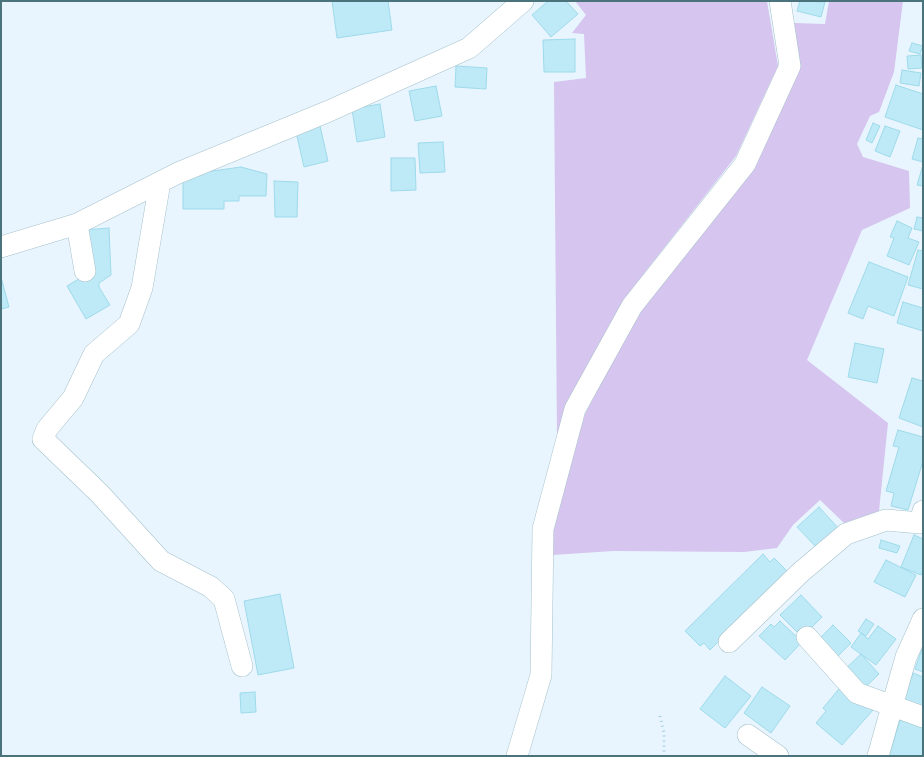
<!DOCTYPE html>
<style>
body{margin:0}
#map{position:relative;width:924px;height:757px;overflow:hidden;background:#e9f5fe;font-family:Figtree,sans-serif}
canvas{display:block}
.frame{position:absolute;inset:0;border:2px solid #4a737b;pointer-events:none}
</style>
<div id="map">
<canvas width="924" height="757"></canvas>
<div class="frame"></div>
</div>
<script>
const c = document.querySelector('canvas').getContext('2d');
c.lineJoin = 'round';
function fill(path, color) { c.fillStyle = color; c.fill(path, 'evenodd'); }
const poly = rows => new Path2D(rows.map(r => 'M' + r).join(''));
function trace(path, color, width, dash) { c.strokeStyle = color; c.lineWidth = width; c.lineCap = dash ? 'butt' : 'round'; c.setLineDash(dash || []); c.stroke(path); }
const green = poly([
 [575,1,767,1,778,66,736,156,624,299,557,440,554,82,586,78,584,34,572,33,586,15],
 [829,1,903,1,894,72,879,112,870,116,857,144,863,157,909,171,910,208,862,230,807,360,888,423,879,511,844,523,820,500,793,525,777,548,744,552,613,551,553,555,552,524,585,414,634,320,757,161,799,69,794,23,825,24]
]);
const building = poly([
 [332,1,388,1,392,30,337,38,332,1],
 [548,1,566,1,578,14,551,37,532,15,548,1],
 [800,1,825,2,821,17,797,11,800,1],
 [575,39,575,72,544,72,543,40,575,39],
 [912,43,923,46,920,54,909,51,912,43],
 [921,55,922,68,908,69,907,56,921,55],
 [456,66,487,68,486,89,455,87,456,66],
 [902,70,921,73,919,86,900,83,902,70],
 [896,85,923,94,923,130,885,117,896,85],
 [436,86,442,116,415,121,409,91,436,86],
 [380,104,385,137,357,142,352,109,380,104],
 [873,123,880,126,872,143,866,140,873,123],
 [320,126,328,161,304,167,296,132,320,126],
 [885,126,900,131,890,157,875,151,885,126],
 [918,138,923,139,923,162,912,159,918,138],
 [443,142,445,172,420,173,418,143,443,142],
 [391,158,415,158,416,190,391,191,391,158],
 [923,165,923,186,917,185,923,165],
 [241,167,267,174,266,196,239,196,239,201,224,201,224,209,183,209,183,183,191,174,241,167],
 [274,181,298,182,297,217,275,217,274,181],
 [917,217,923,218,923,231,914,229,917,217],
 [897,221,912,228,908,238,919,242,909,265,887,256,894,238,890,237,897,221],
 [109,228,111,275,99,283,99,287,110,305,86,319,67,286,94,270,83,230,109,228],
 [918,250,923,251,923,289,908,285,918,250],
 [869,262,908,277,894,316,868,306,863,319,848,313,869,262],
 [1,277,9,307,1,309,1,277],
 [903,302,923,308,923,331,897,323,903,302],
 [855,343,884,349,877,383,848,377,855,343],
 [912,378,923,381,923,427,899,418,912,378],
 [898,430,923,437,923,461,908,510,891,506,894,493,886,491,899,447,893,446,898,430],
 [819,507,839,529,817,548,797,527,819,507],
 [914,535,923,539,923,570,921,575,901,567,914,535],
 [881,540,900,546,897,553,879,548,881,540],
 [763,554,770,562,774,558,789,573,710,650,704,643,700,646,685,631,763,554],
 [886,560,916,575,905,597,874,582,886,560],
 [280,594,294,668,258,675,244,601,280,594],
 [801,595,822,617,802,637,780,615,801,595],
 [866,619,874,624,866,636,858,631,866,619],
 [780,621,802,642,785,660,759,636,771,624,774,627,780,621],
 [833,625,851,643,834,660,816,642,833,625],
 [878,626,896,639,876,665,851,647,861,633,868,639,878,626],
 [922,649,923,649,923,672,915,669,922,649],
 [861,654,879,674,859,693,840,674,861,654],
 [913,673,923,677,923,713,902,707,913,673],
 [725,676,751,696,725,728,700,709,725,676],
 [843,684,873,710,842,745,816,723,826,711,823,708,843,684],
 [762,687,790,706,771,733,744,713,762,687],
 [255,692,256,712,241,713,240,693,255,692],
 [900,720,923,727,923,756,889,756,900,720]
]);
const path = poly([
 [660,716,664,733,664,756]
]);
const minor = poly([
 [160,182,142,288,129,324,94,354,73,398,47,429,43,439,100,494,161,561,211,587,224,599,242,666],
 [1,247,77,224],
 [85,271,77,224,178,173,329,111,469,48,523,1],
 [807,637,857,693,923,717],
 [729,642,801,572,846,534,886,520,920,523,923,511],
 [748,735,778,756],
 [517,756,541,675,543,529,575,409,632,306,745,164,790,66,780,1],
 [878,756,906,657,923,619]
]);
fill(green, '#d6c5ee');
fill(building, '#bee9f6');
trace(building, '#9ddaea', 1);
trace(minor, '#a5c1cb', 22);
trace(path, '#a0cfdc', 3, [1, 4]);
trace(minor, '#fff', 21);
</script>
